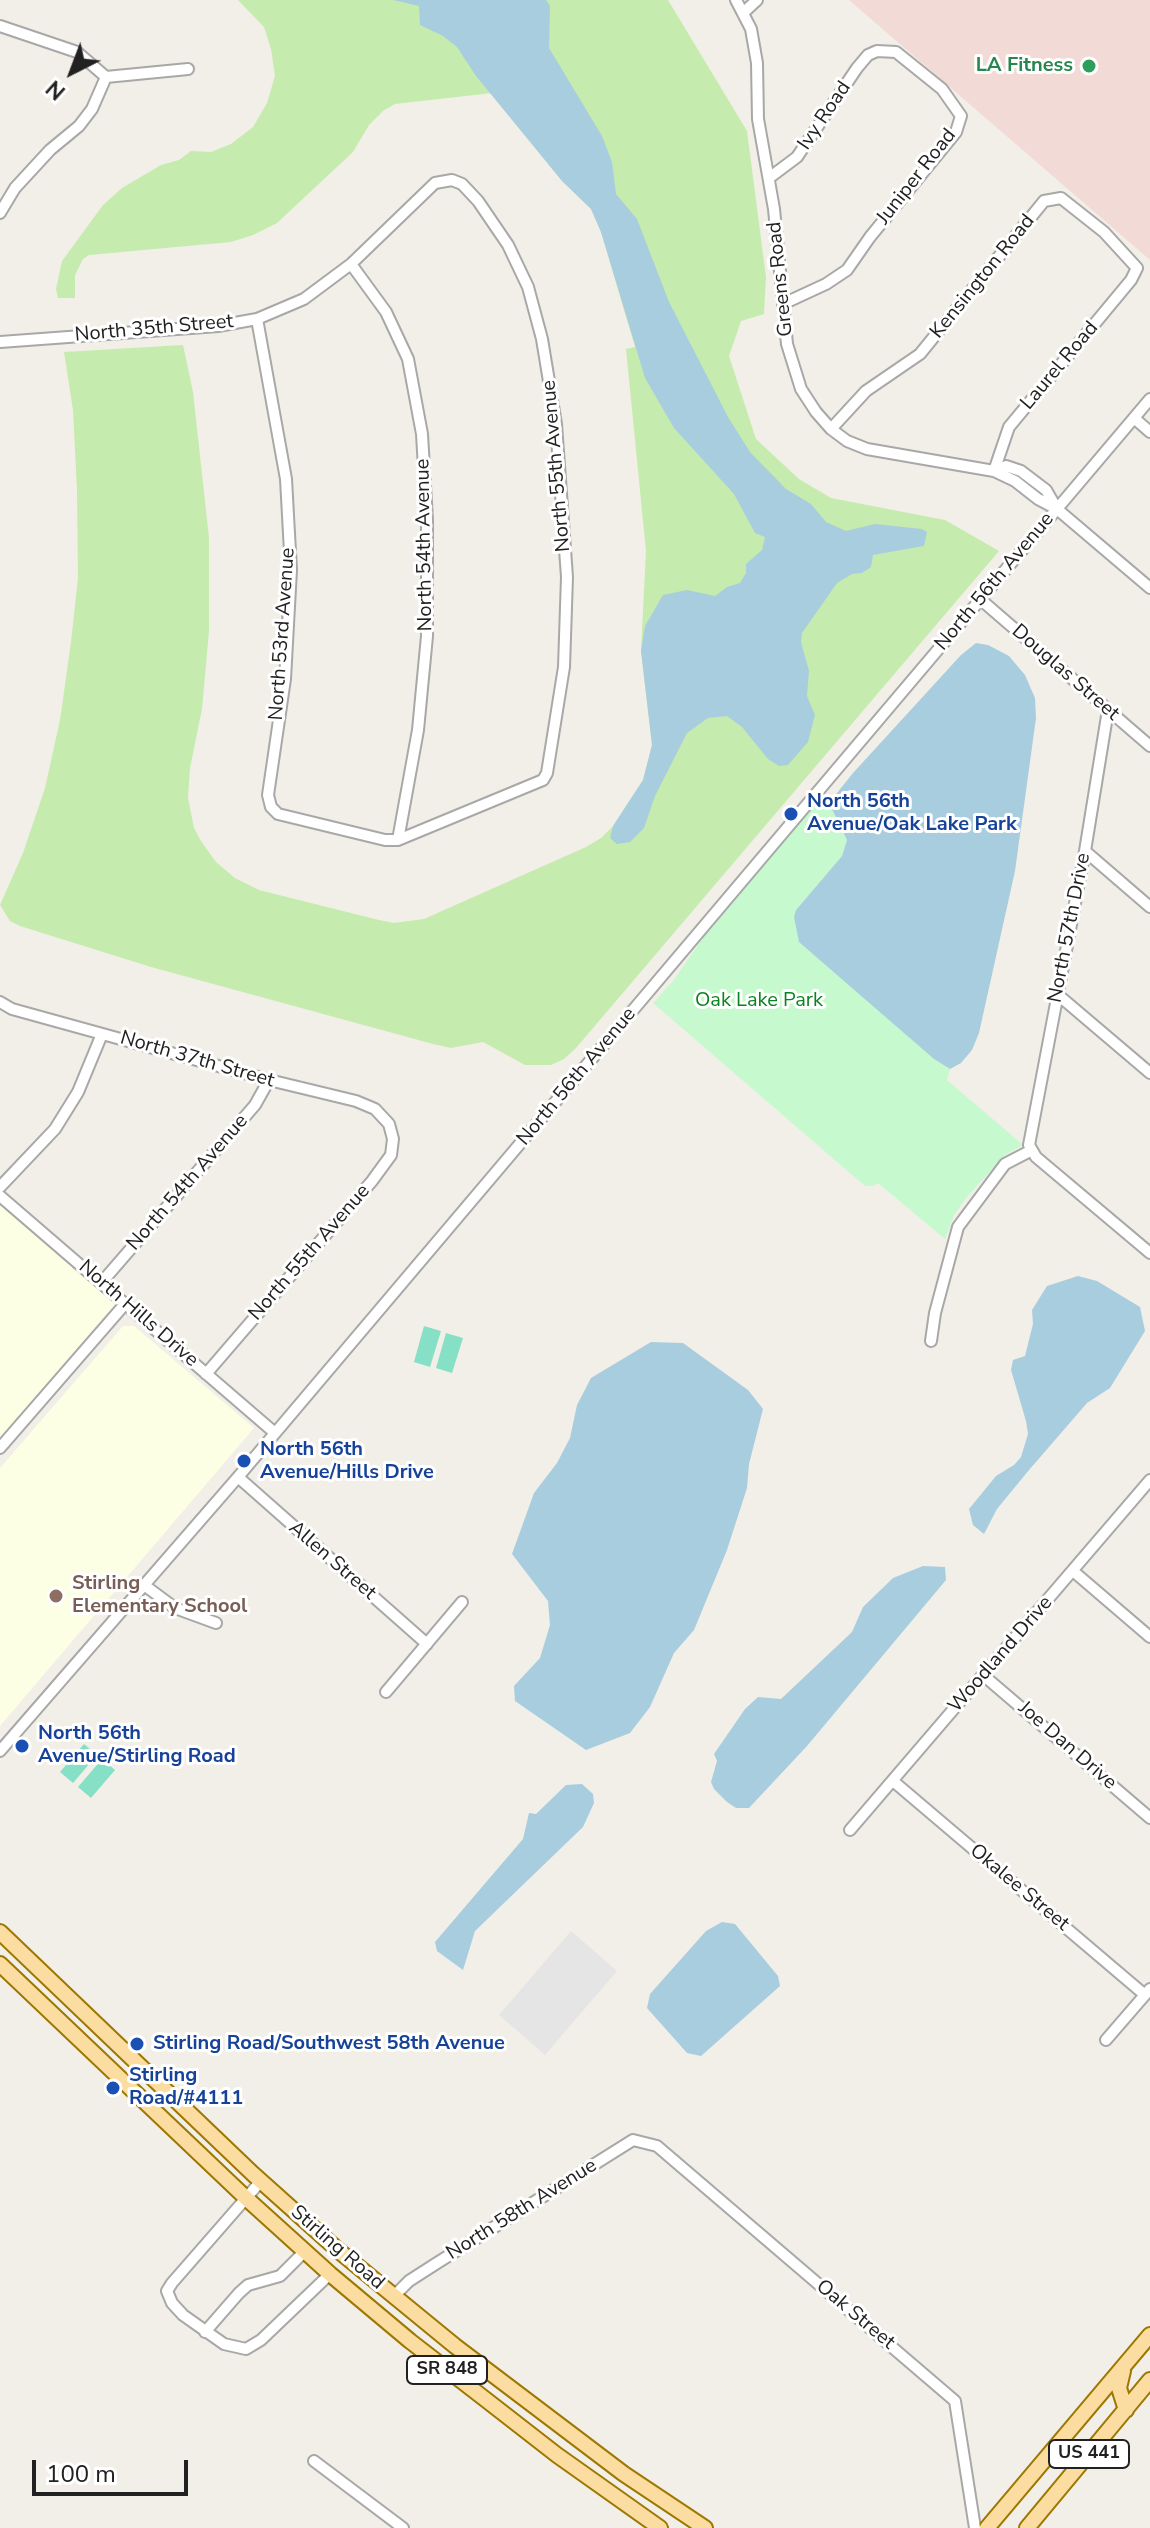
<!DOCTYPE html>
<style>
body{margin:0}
#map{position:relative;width:1150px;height:2528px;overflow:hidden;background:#f1efe7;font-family:"Nunito Sans",sans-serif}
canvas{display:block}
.north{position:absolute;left:32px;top:32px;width:80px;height:80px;-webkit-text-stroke:6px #fff;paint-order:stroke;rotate:222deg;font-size:22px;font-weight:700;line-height:32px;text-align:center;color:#212121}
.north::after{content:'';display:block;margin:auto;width:28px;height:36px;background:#212121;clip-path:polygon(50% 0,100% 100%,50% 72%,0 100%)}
.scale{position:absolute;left:32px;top:2460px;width:156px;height:36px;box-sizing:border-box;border:4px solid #212121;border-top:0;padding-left:10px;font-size:24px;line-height:28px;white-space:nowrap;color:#212121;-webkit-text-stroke:6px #fff;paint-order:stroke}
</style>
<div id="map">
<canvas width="1150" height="2528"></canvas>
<div class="north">N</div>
<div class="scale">100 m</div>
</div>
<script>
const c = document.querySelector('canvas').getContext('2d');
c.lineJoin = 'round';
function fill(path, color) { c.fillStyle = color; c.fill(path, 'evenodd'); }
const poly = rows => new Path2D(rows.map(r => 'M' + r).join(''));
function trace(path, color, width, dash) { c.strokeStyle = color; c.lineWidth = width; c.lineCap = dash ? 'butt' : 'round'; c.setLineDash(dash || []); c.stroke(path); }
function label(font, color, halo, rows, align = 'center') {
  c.font = font + ' "Nunito Sans",sans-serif'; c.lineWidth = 6; c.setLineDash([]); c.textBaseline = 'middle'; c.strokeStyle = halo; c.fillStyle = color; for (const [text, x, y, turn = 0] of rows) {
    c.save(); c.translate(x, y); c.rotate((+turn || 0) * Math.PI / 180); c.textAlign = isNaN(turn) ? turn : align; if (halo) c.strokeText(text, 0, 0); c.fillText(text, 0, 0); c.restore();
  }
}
const commercial = poly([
 [849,0,1150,0,1150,260]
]);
const education = poly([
 [0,1205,115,1304,0,1438],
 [123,1326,134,1326,254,1428,0,1726,0,1468]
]);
const grass = poly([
 [238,0,668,0,747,131,766,277,764,314,741,321,729,356,756,439,799,479,831,498,945,520,999,551,576,1048,564,1059,551,1065,525,1065,483,1042,451,1048,433,1044,151,967,20,926,10,921,0,905,23,853,45,788,60,720,71,642,78,578,77,490,73,410,64,352,183,345,193,392,209,538,209,631,202,709,190,768,188,798,194,828,201,841,216,862,235,878,259,890,379,920,394,923,424,919,586,847,601,838,613,826,643,780,652,745,641,651,646,551,626,349,635,347,601,232,591,209,562,181,492,93,395,104,383,111,369,125,353,152,277,223,253,235,231,242,89,255,83,259,75,275,75,298,58,298,56,289,62,261,103,205,122,188,161,165,179,160,191,151,211,152,231,144,253,127,267,103,275,76,271,49,264,27]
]);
const park = poly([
 [821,795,829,803,847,840,842,856,796,910,934,1059,950,1069,947,1080,1023,1145,1005,1155,967,1197,954,1215,945,1239,878,1183,874,1186,865,1186,653,1003,673,981,714,922]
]);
const pitch = poly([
 [424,1326,441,1331,430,1367,414,1362],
 [446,1333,463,1338,452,1373,436,1368],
 [84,1744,97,1755,73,1783,60,1772],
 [102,1759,115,1770,91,1798,78,1787]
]);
const parking = poly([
 [571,1931,617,1971,545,2055,499,2015]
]);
const water = poly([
 [393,0,546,0,550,6,549,48,602,136,612,162,616,194,637,219,669,302,728,417,750,452,786,489,811,504,826,522,846,531,875,524,922,529,927,532,924,546,873,555,871,567,862,573,852,574,837,583,802,633,801,642,809,671,807,696,815,715,808,742,788,765,779,766,768,759,742,727,727,716,708,718,687,733,655,796,644,828,630,842,617,844,610,838,613,826,643,780,652,745,641,651,645,626,663,595,687,590,715,596,727,587,740,583,746,573,746,564,762,550,765,537,755,533,734,494,674,428,645,378,601,232,591,209,562,181,476,76,457,47,443,36,420,25,419,6],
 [976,643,988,645,1009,656,1025,675,1035,698,1036,718,1015,871,979,1033,972,1050,961,1063,950,1069,934,1059,799,942,794,917,796,910,842,856,847,840,829,803,853,773,961,655],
 [1078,1276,1097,1281,1140,1307,1145,1331,1110,1388,1087,1403,1029,1470,997,1509,984,1534,973,1525,969,1509,996,1476,1014,1465,1021,1457,1028,1434,1026,1421,1011,1370,1013,1360,1025,1356,1033,1324,1032,1310,1047,1286],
 [651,1342,683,1343,748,1390,763,1409,749,1464,747,1488,727,1550,694,1630,674,1653,650,1707,630,1733,586,1750,515,1701,514,1686,540,1658,550,1625,548,1601,512,1554,534,1493,557,1463,570,1438,577,1405,591,1378],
 [923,1566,945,1567,946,1580,807,1746,749,1808,736,1808,727,1802,714,1789,711,1782,717,1761,714,1754,745,1709,758,1697,781,1699,852,1632,863,1607,893,1578],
 [582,1784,593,1794,594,1803,583,1827,475,1931,463,1970,437,1951,435,1942,523,1839,529,1813,536,1814,566,1785],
 [722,1922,735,1924,778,1976,780,1986,701,2056,687,2053,647,2008,650,1994,706,1931]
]);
const minor = poly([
 [736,0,751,29,757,63,758,119,774,209,787,344,801,389,816,412,831,429,847,441,867,449,994,471,1015,481,1038,499,1057,509,1150,588],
 [743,13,757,0],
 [0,26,77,52,106,77],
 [106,77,188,69],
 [769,178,797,157,857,68,868,55,877,51,896,52,942,89,961,116,956,132,870,237,847,270,826,284,785,303],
 [0,213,15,188,50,150,79,126,92,109,106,77],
 [351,264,386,312,408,359,422,434,427,520,427,636,418,730,398,840],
 [0,342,218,326,257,319,304,299,351,264,435,183,452,180,462,184,478,201,508,245,528,287,542,339,556,424,567,577,564,667,547,773,543,780,398,840,385,840,278,814,271,807,268,795,285,679,291,570,286,479,257,319],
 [1134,418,1150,432],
 [831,429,866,391,920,354,1044,201,1061,198,1104,232,1137,268,1131,280,1009,427,994,471],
 [994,471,1006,466,1021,471,1046,490,1057,509],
 [980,599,1150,746],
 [1108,710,1085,851,1029,1145,1036,1157,1150,1253],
 [1085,851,1150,907],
 [1057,994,1150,1073],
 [0,1002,12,1009,269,1080,356,1101,375,1109,389,1124,393,1139,391,1155,372,1181,206,1374],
 [0,1187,55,1129,78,1092,102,1034],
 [0,1196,275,1433],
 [102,1282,255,1105,269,1080],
 [931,1341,935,1313,958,1227,1005,1164,1032,1150],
 [0,1448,125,1304],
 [238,1477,427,1644],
 [1073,1571,1150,1637],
 [144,1585,175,1608,216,1623],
 [983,1675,1150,1818],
 [386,1692,462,1602],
 [0,1751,238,1477,1150,399],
 [893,1781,1145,1995],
 [850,1830,1150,1480],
 [1106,2040,1150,1989],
 [261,2181,172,2283,167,2291,172,2303,183,2315,224,2344,246,2349,261,2340,330,2274],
 [393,2297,409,2281,437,2263,633,2140,657,2146,955,2401,975,2528],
 [205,2332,239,2293,248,2285,280,2276,305,2251],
 [314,2461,403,2528]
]);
const major = poly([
 [0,1932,253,2174,339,2251,455,2346,624,2474,705,2528],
 [0,1964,246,2198,330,2274,410,2341,485,2399,557,2455,660,2528],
 [1123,2371,1119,2388,1126,2410],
 [987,2528,1150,2335],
 [1027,2528,1150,2380]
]);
const markers = [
 [1089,66,8,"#2e9e5b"],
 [791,814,8,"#1a4fb4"],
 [244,1461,8,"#1a4fb4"],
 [56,1596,8,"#8d6e63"],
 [22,1746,8,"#1a4fb4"],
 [137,2044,8,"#1a4fb4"],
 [113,2088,8,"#1a4fb4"]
];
const shields = [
 [447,2370,80],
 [1089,2454,80]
];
const shieldNames = [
 ["SR 848",447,2370],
 ["US 441",1089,2454]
];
const leisureNames = [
 ["LA Fitness",1073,66]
];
const streetNames = [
 ["Ivy Road",825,116,-56],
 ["Juniper Road",917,177,-52],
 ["Kensington Road",983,277,-51],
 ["Greens Road",781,279,-96],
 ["North 35th Street",154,329,-5],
 ["Laurel Road",1060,366,-50],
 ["North 55th Avenue",557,466,-95],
 ["North 54th Avenue",425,545,-91],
 ["North 56th Avenue",995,582,-50],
 ["North 53rd Avenue",283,634,-86],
 ["Douglas Street",1065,673,41],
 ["North 57th Drive",1070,928,-79],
 ["North 37th Street",197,1060,16],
 ["North 56th Avenue",577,1077,-50],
 ["North 54th Avenue",188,1183,-49],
 ["North 55th Avenue",310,1253,-49],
 ["North Hills Drive",138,1314,41],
 ["Allen Street",332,1561,41],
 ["Woodland Drive",1001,1655,-49],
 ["Joe Dan Drive",1067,1746,41],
 ["Okalee Street",1019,1888,40],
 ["North 58th Avenue",522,2210,-32],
 ["Stirling Road",337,2248,41],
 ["Oak Street",855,2315,40]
];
const transitNames = [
 ["North 56th",807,802],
 ["Avenue/Oak Lake Park",807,825],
 ["North 56th",260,1450],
 ["Avenue/Hills Drive",260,1473],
 ["North 56th",38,1734],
 ["Avenue/Stirling Road",38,1757],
 ["Stirling Road/Southwest 58th Avenue",153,2044],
 ["Stirling",129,2076],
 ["Road/#4111",129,2099]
];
const parkNames = [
 ["Oak Lake Park",759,1001]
];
const educationNames = [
 ["Stirling",72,1584],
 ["Elementary School",72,1607]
];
fill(commercial, '#f2dad7');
fill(education, '#fcffe3');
fill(grass, '#c6ebae');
fill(park, '#c6face');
fill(pitch, '#86e0c5');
fill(parking, '#e5e5e5');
fill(water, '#a8cddf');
trace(minor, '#a8a8a8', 14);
trace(major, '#9e7700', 18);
trace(minor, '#fff', 10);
trace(major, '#fcdda1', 14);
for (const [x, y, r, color] of markers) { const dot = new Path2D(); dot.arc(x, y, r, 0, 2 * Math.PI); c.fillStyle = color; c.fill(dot); trace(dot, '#fff', 3); }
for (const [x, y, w] of shields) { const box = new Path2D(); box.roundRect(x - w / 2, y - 14, w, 28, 6); c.fillStyle = '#fff'; c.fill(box); trace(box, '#212121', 2); }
label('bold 18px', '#212121', null, shieldNames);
label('bold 20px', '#27864d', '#fff', leisureNames, 'right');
label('20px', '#212121', '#fff', streetNames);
label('bold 20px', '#164399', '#fff', transitNames, 'left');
label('20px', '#0b8220', '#fff', parkNames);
label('bold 20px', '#785e54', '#fff', educationNames, 'left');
</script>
